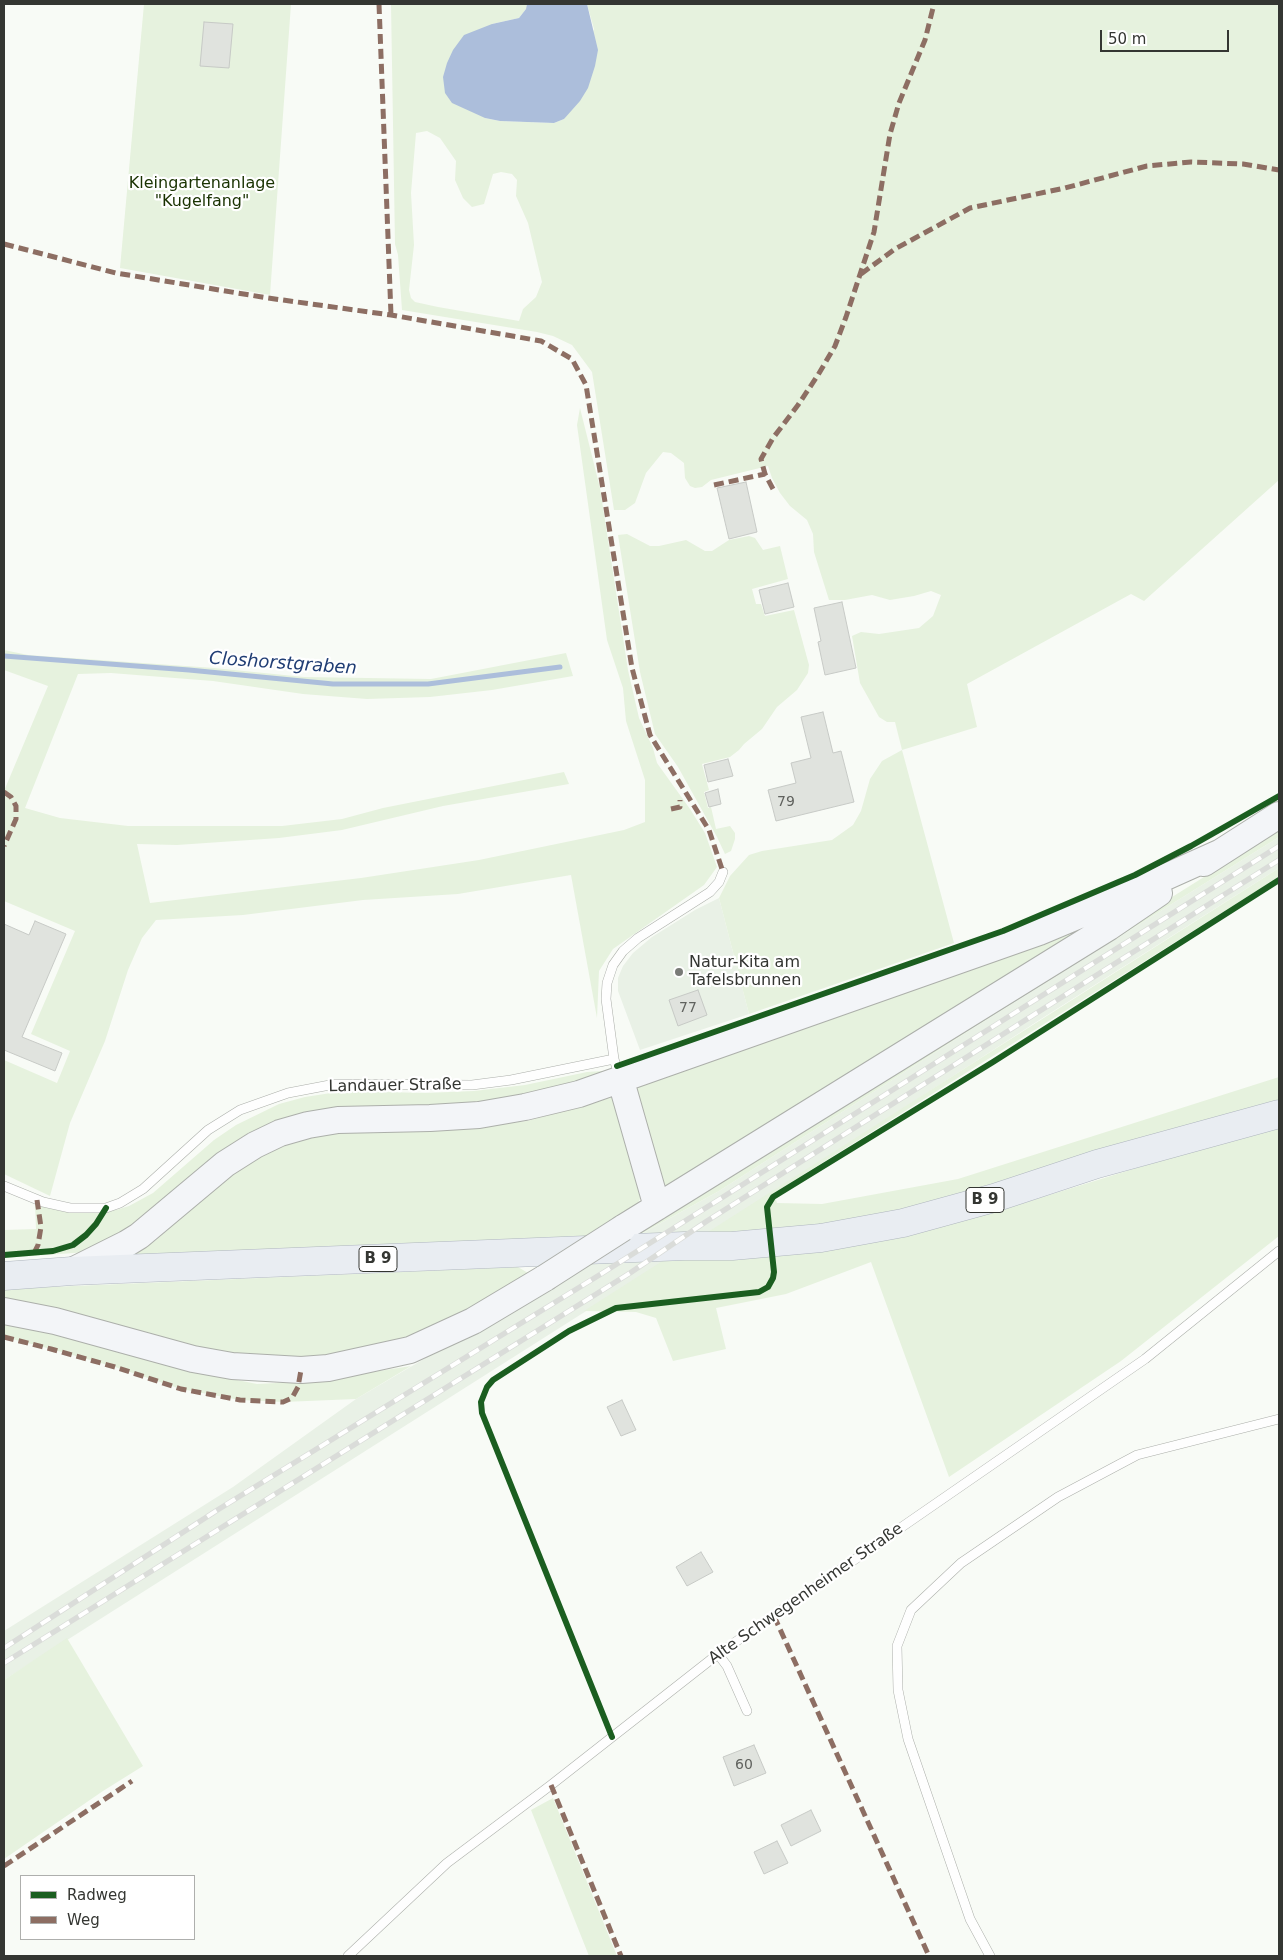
<!DOCTYPE html>
<meta charset="utf-8">
<style>
body{margin:0}
#map{position:relative;width:1283px;height:1960px;overflow:hidden;background:#f8fbf6;font-family:"DejaVu Sans",sans-serif}
canvas{display:block}
.frame{position:absolute;inset:0;border:5px solid #343632;pointer-events:none}
.legend{position:absolute;left:20px;top:1875px;width:175px;height:65px;box-sizing:border-box;background:#fff;border:1px solid #aeafad;margin:0;padding:6px 9px;list-style:none;font-size:15px;color:#343632}
.legend li{display:flex;align-items:center;gap:10px;height:25px}
.legend b{width:25px;border:1px solid #aeafad}
.scale{position:absolute;left:1100px;top:30px;width:129px;height:22px;box-sizing:border-box;border:2px solid #343632;border-top:0;padding-left:6px;font-size:15px;line-height:18px;white-space:nowrap;color:#343632;-webkit-text-stroke:4px #fff;paint-order:stroke}
</style>
<div id="map">
<canvas width="1283" height="1960"></canvas>
<div class="frame"></div>
<ul class="legend">
<li><b style="height:6px;background:#1b5e20"></b>Radweg</li>
<li><b style="height:6px;background:#8d6e63"></b>Weg</li>
</ul>
<div class="scale">50 m</div>
</div>
<script>
const c = document.querySelector('canvas').getContext('2d');
c.lineJoin = 'round';
function fill(path, color) { c.fillStyle = color; c.fill(path, 'evenodd'); }
const poly = rows => new Path2D(rows.map(r => 'M' + r).join(''));
function trace(path, color, width, dash) { c.strokeStyle = color; c.lineWidth = width; c.lineCap = dash ? 'butt' : 'round'; c.setLineDash(dash || []); c.stroke(path); }
function label(font, color, halo, rows, align = 'center') {
  c.font = font + ' "DejaVu Sans",sans-serif'; c.lineWidth = 4.5; c.setLineDash([]); c.textBaseline = 'middle'; c.strokeStyle = halo; c.fillStyle = color; for (const [text, x, y, turn = 0] of rows) {
    c.save(); c.translate(x, y); c.rotate((+turn || 0) * Math.PI / 180); c.textAlign = isNaN(turn) ? turn : align; if (halo) c.strokeText(text, 0, 0); c.fillText(text, 0, 0); c.restore();
  }
}
const built = poly([
 [1279,837,1279,868,1041,1019,774,1192,4,1680,4,1631,233,1487,356,1399,565,1276,719,1191,970,1030],
 [719,898,749,1014,640,1050,618,991,618,978,623,966,633,953,652,937,695,910]
]);
const green = poly([
 [144,4,291,4,270,295,120,268],
 [391,4,527,4,526,9,519,18,492,24,485,118,500,121,554,123,564,119,594,29,587,4,1279,4,1279,480,1144,601,1131,594,967,684,977,727,902,750,954,943,749,1014,719,898,730,876,749,855,762,851,832,840,853,825,861,811,870,779,882,761,902,750,895,722,887,722,879,717,860,683,852,636,861,632,879,634,919,628,933,616,941,595,931,591,914,596,890,600,872,595,845,600,829,600,814,552,813,534,807,520,790,506,780,493,772,478,768,466,711,480,702,487,695,488,690,486,685,478,684,463,671,453,663,452,646,473,635,503,625,510,614,510,592,372,572,345,553,336,537,332,402,310,398,255,395,244],
 [427,131,440,138,456,161,455,180,463,198,472,207,484,204,493,174,501,172,512,174,517,180,516,196,528,223,542,282,536,297,523,309,519,321,438,307,415,302,411,298,409,290,414,245,411,193,416,133],
 [580,408,600,488,628,670,639,718,653,748,657,763,690,809,705,833,717,867,704,885,613,949,599,971,597,1018,571,875,458,894,363,900,243,915,156,920,142,938,128,970,105,1041,70,1123,50,1196,4,1174,4,1060,57,1083,70,1051,31,1034,75,931,4,901,4,791,48,686,4,670,4,650,28,655,214,668,304,677,431,679,566,653,573,676,492,690,430,697,367,699,303,694,213,681,111,673,78,674,25,808,60,818,128,826,282,826,342,819,383,808,564,772,569,784,443,806,342,830,279,838,177,845,137,844,150,903,361,878,479,860,624,830,645,822,645,780,626,721,623,688,607,640,577,425],
 [627,534,650,546,659,546,686,540,705,551,712,551,729,540,749,536,755,538,763,550,780,546,788,579,752,589,756,604,761,604,765,616,794,610,809,665,808,673,797,690,777,707,762,729,744,744,739,750,730,757,702,764,709,790,704,792,708,808,711,807,716,829,730,826,735,833,735,839,731,851,725,854,717,837,678,767,655,734,640,672,618,535],
 [1279,830,1279,837,970,1030,719,1191,639,1235,636,1233],
 [1279,868,1279,877,774,1193,777,1203,822,1204,958,1179,1279,1077,1279,1104,884,1239,991,1213,1279,1124,1279,1236,1121,1361,949,1477,871,1262,786,1294,716,1308,726,1349,673,1361,656,1318,636,1312,584,1311],
 [1103,917,669,1188,660,1187,636,1089,637,1085],
 [602,1071,605,1076,530,1100,325,1117,88,1252,4,1258,4,1230,36,1229,35,1204,65,1212,79,1212,116,1210,129,1206,153,1193,214,1140,236,1125,279,1104,305,1097,344,1091,425,1093,474,1091,525,1085,587,1072],
 [614,1097,641,1197,637,1205,621,1217,571,1243,141,1260,137,1253,156,1240,227,1177,261,1152,298,1136,345,1129,476,1127,527,1121],
 [518,1267,528,1273,455,1321,415,1339,279,1365,4,1304,4,1289],
 [4,1325,40,1331,115,1349,187,1370,257,1384,314,1381,411,1366,356,1399,283,1402,240,1400,181,1389,115,1367,51,1349,4,1337],
 [67,1638,143,1766,103,1791,4,1859,4,1680],
 [553,1798,617,1956,589,1956,531,1810]
]);
const water = poly([
 [527,4,587,4,598,50,595,66,588,88,580,101,564,119,554,123,500,121,485,118,452,103,445,93,443,77,447,63,453,50,464,35,492,24,519,18,526,9]
]);
const stream = poly([
 [4,656,189,670,333,684,428,684,560,667]
]);
const building = poly([
 [204,22,233,24,229,68,200,66,204,22],
 [746,482,757,532,729,539,717,488,746,482],
 [788,583,794,607,765,614,759,590,788,583],
 [842,602,856,668,825,675,818,642,821,641,814,608,842,602],
 [823,712,833,753,841,751,854,802,776,821,768,790,796,783,791,763,811,758,801,717,823,712],
 [728,759,733,776,708,782,704,765,728,759],
 [718,789,721,804,709,807,705,793,718,789],
 [35,921,66,934,22,1037,62,1053,55,1071,4,1050,4,924,29,935,35,921],
 [698,990,707,1015,678,1026,669,1000,698,990],
 [622,1400,636,1430,621,1436,607,1407,622,1400],
 [701,1552,713,1572,687,1586,676,1567,701,1552],
 [754,1745,766,1773,734,1786,723,1757,754,1745],
 [811,1810,821,1831,791,1846,781,1825,811,1810],
 [777,1841,788,1863,764,1874,754,1852,777,1841]
]);
const service = poly([
 [620,1078,614,1059,606,999,607,983,613,965,623,951,638,938,710,892,719,882,723,872],
 [4,1186,43,1202,70,1208,106,1208,120,1203,143,1189,208,1130,240,1110,288,1093,335,1084,472,1085,511,1080,614,1059],
 [718,1654,727,1666,747,1711],
 [348,1956,447,1863,551,1785,718,1654,1145,1359,1279,1251],
 [990,1956,970,1919,908,1739,898,1690,897,1646,911,1610,961,1563,1058,1497,1137,1455,1279,1419]
]);
const secondary = poly([
 [1204,863,1279,815],
 [621,1081,657,1207],
 [623,1228,1109,927,1159,893],
 [72,1271,126,1244,139,1236,225,1164,255,1145,280,1133,308,1125,338,1120,430,1118,479,1115,525,1107,579,1094,1039,932,1101,906,1219,853],
 [4,1311,55,1321,193,1359,232,1366,301,1370,328,1368,410,1350,473,1321,545,1278]
]);
const primary = poly([
 [4,1276,72,1271,684,1246,732,1246,821,1238,903,1223,994,1198,1097,1164,1279,1114]
]);
const rail = poly([
 [4,1648,219,1509,601,1274,1279,846],
 [4,1663,630,1273,707,1221,1279,860]
]);
const secondaryBridge = poly([
 [545,1278,623,1228]
]);
const quiet = poly([
 [379,4,391,315],
 [4,244,116,273,268,298,391,315,541,341,572,359,586,385,632,668,650,735,709,830,723,872],
 [861,274,895,249,970,208,1065,188,1147,166,1191,162,1243,164,1279,170],
 [714,485,765,474],
 [773,489,765,474,761,459,773,438,798,405,818,375,835,346,846,317,874,232,890,134,899,103,925,40,934,4],
 [4,792,11,797,16,806,16,819,4,846],
 [671,809,680,807,680,800],
 [34,1253,38,1245,41,1227,37,1200],
 [4,1337,51,1349,115,1367,181,1389,240,1400,283,1402,292,1398,298,1387,301,1370],
 [774,1616,929,1956],
 [551,1785,621,1956],
 [4,1866,132,1781]
]);
const cycleway = poly([
 [617,1066,1003,931,1135,875,1191,846,1279,796],
 [4,1255,53,1251,73,1245,86,1235,96,1224,106,1208],
 [612,1737,482,1413,481,1402,487,1387,493,1380,569,1331,616,1308,759,1292,768,1287,773,1278,774,1272,767,1207,773,1197,993,1062,1279,880]
]);
const markers = [
 [679,972,5,"#797b77"]
];
const numberNames = [
 ["79",786,802],
 ["77",688,1008],
 ["60",744,1765]
];
const shields = [
 [985,1200,38],
 [378,1259,38]
];
const shieldNames = [
 ["B 9",985,1200],
 ["B 9",378,1259]
];
const parkNames = [
 ["Kleingartenanlage",202,184],
 ["\"Kugelfang\"",202,202]
];
const poiNames = [
 ["Natur-Kita am",689,963],
 ["Tafelsbrunnen",689,981]
];
const streetNames = [
 ["Landauer Straße",395,1086,-1],
 ["Alte Schwegenheimer Straße",806,1594,-35]
];
const waterNames = [
 ["Closhorstgraben",283,664,4]
];
fill(built, '#e9f1e6');
fill(green, '#e6f2de');
fill(water, '#acbedb');
trace(stream, '#acbedb', 5);
fill(building, '#e0e3de');
trace(building, '#c7cac6', 1);
trace(service, '#acafaa', 10);
trace(secondary, '#acafaa', 28);
trace(primary, '#afb6be', 29);
trace(service, '#fefefe', 9);
trace(secondary, '#f3f5f8', 26);
trace(primary, '#e9edf2', 28);
trace(rail, '#dadcd9', 5.5);
trace(rail, '#fff', 4, [11]);
trace(secondaryBridge, '#acafaa', 28, []);
trace(secondaryBridge, '#f3f5f8', 26);
trace(quiet, '#8d6e63', 5, [10, 5]);
trace(cycleway, '#1b5e20', 6);
for (const [x, y, r, color] of markers) { const dot = new Path2D(); dot.arc(x, y, r, 0, 2 * Math.PI); c.fillStyle = color; c.fill(dot); trace(dot, '#fff', 2); }
label('14px', '#60625e', null, numberNames);
for (const [x, y, w] of shields) { const box = new Path2D(); box.roundRect(x - w / 2, y - 12.5, w, 25, 4); c.fillStyle = '#fff'; c.fill(box); trace(box, '#343632', 1); }
label('bold 15px', '#343632', null, shieldNames);
label('16px', '#193201', '#fff', parkNames);
label('16px', '#343632', '#fff', poiNames, 'left');
label('16px', '#343632', '#fff', streetNames);
label('italic 18px', '#213e74', '#fff', waterNames);
</script>
